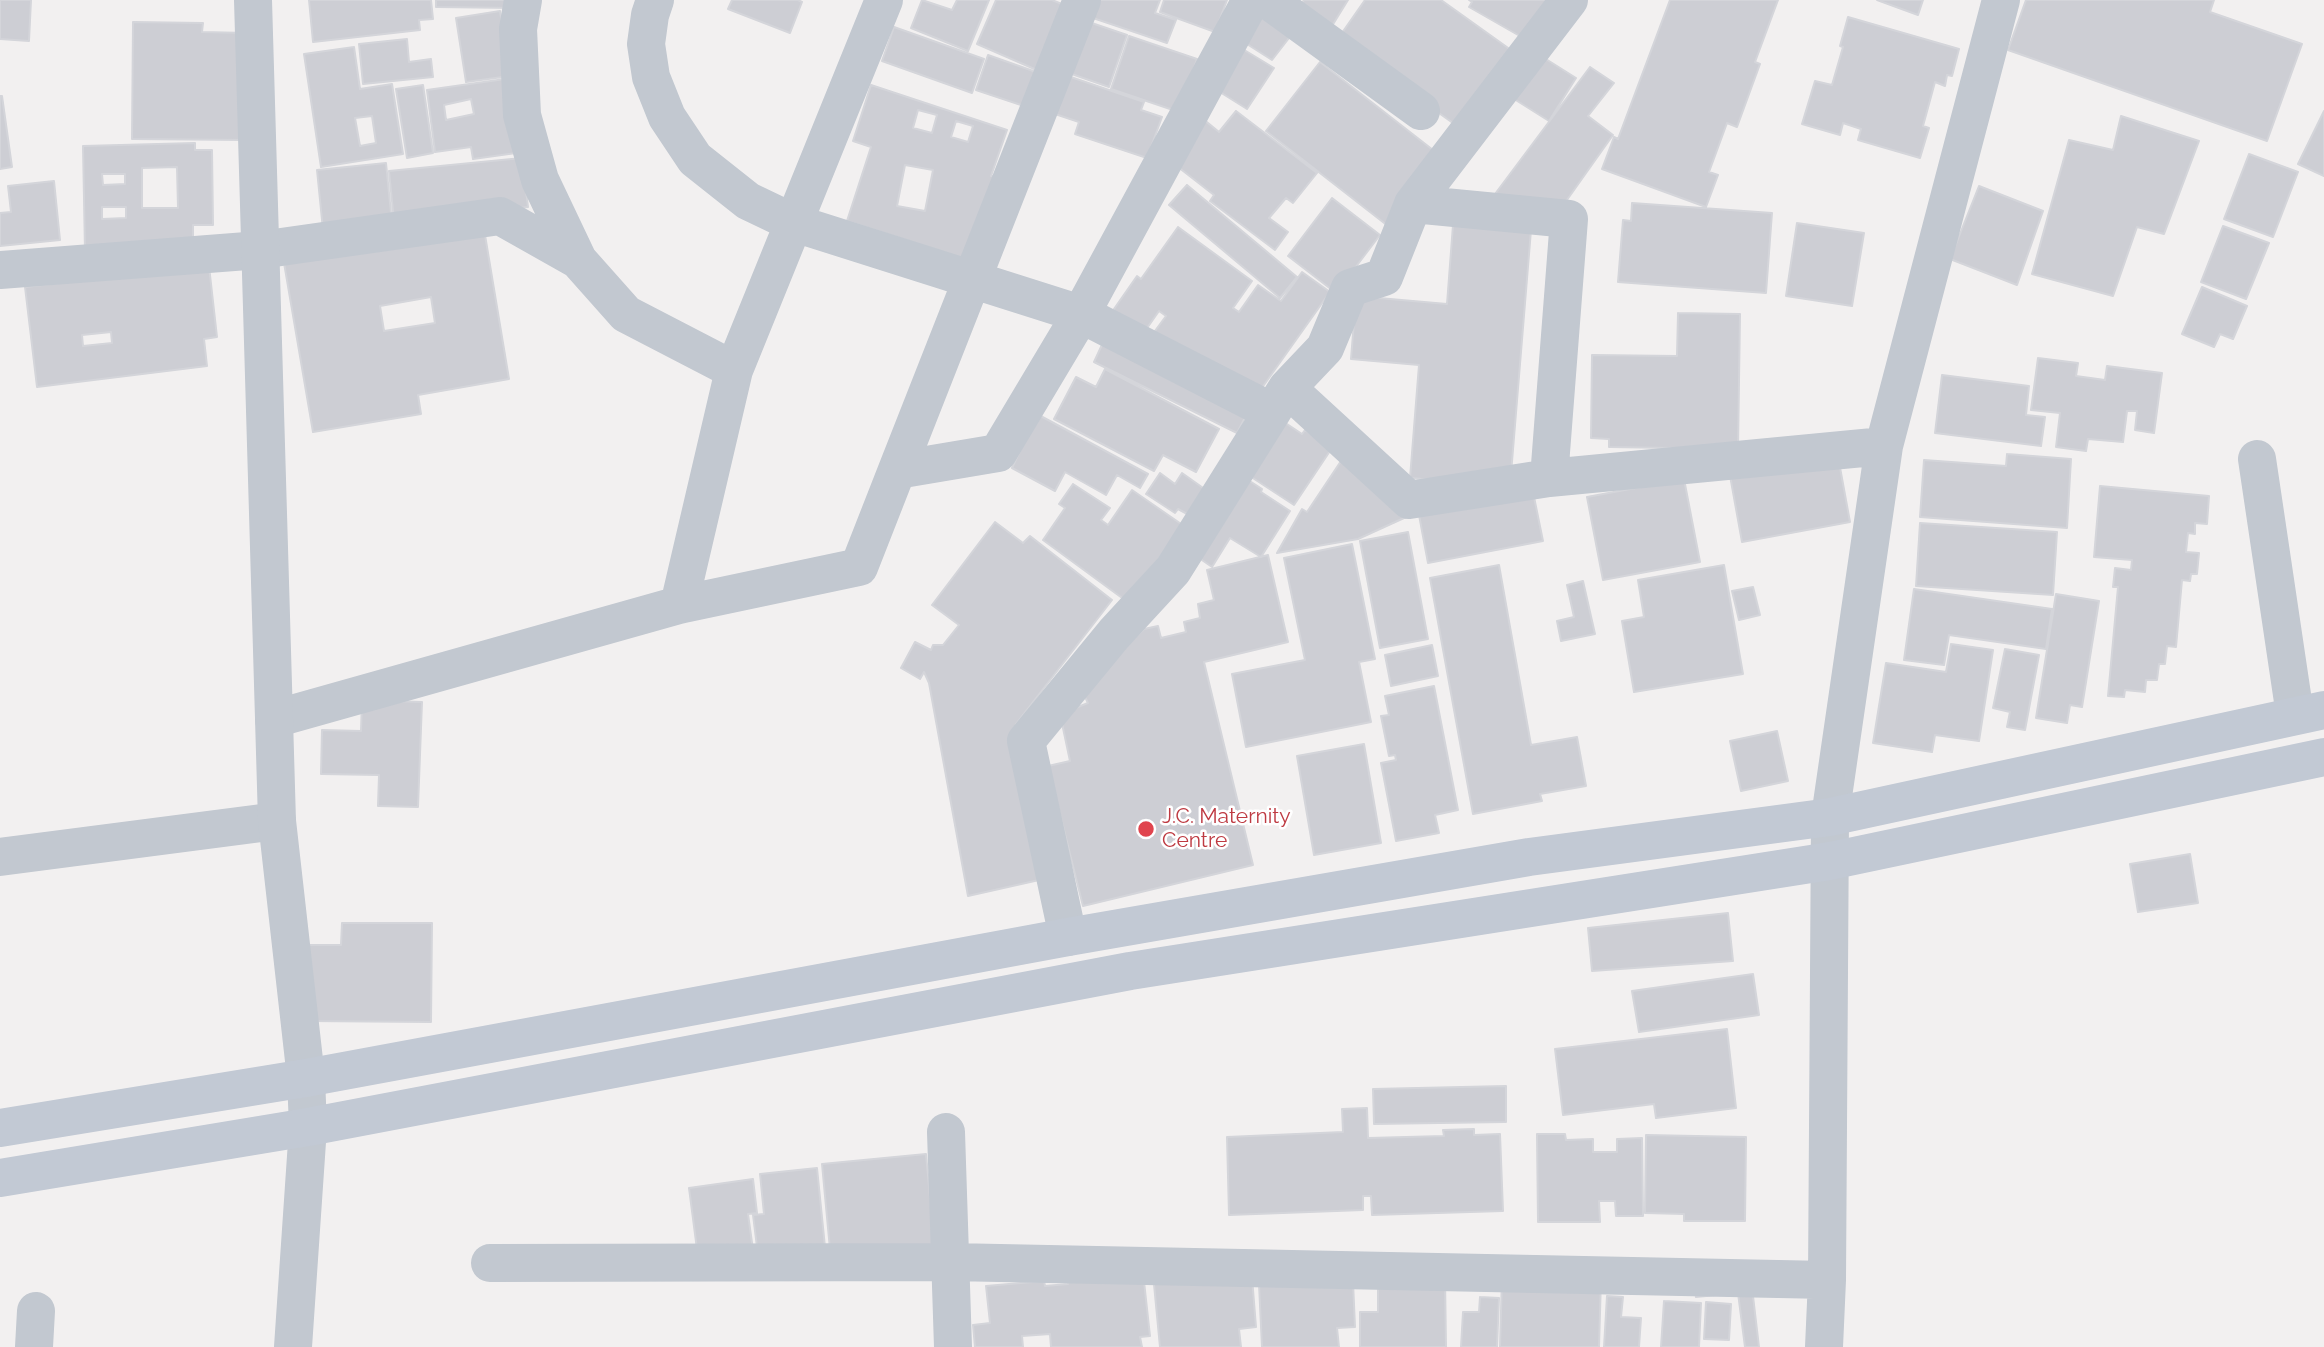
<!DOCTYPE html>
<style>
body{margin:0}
canvas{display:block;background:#f2f0f0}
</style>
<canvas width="2324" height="1347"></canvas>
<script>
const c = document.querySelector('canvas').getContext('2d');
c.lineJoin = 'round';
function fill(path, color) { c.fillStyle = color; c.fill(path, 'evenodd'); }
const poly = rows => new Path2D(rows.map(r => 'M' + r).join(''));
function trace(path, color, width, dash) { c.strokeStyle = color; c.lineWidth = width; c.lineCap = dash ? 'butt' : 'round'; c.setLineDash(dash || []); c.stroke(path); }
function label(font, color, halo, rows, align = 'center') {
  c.font = font + ' Raleway,sans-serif'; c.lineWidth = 5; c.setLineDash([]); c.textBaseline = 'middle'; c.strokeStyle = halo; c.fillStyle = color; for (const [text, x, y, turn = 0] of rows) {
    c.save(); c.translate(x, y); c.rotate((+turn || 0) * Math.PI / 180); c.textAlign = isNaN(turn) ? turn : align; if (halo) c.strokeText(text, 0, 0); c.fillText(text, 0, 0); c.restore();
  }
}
const building = poly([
 [0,0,31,0,29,41,0,39,0,0],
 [309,0,431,0,433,19,419,20,420,30,313,42,309,0],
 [436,0,515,0,515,8,436,7,436,0],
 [732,0,798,0,802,2,790,33,728,9,732,0],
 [922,0,952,10,957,0,989,0,968,51,911,28,922,0],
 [996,0,1052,0,1067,6,1039,71,977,44,996,0],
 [1096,0,1160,0,1155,13,1176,20,1167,43,1090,17,1096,0],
 [1164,0,1227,0,1215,32,1160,12,1164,0],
 [1304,0,1348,0,1327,34,1294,15,1304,0],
 [1365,0,1441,0,1518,55,1464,131,1337,40,1365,0],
 [1469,0,1549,0,1525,39,1469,7,1472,2,1469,0],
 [1670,0,1778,0,1755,62,1760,64,1737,127,1727,123,1709,172,1718,175,1706,207,1602,169,1614,137,1618,139,1670,0],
 [1877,0,1923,0,1918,15,1877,0],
 [2026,0,2214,0,2210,12,2302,44,2267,141,2008,50,2026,0],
 [1261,5,1296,29,1272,60,1239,39,1261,5],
 [500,11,510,76,466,82,456,18,500,11],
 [1848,17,1959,49,1952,76,1947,75,1945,86,1935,82,1923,126,1929,128,1920,158,1858,140,1861,129,1843,123,1840,135,1802,124,1815,81,1832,85,1843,47,1840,46,1848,17],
 [1080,19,1127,35,1109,87,1063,71,1080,19],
 [133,22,203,23,202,32,247,33,245,140,132,139,133,22],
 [894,27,984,59,972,93,882,61,894,27],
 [1129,36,1197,59,1179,112,1111,89,1129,36],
 [407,39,409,62,431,59,433,77,363,84,359,44,407,39],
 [354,47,360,89,392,84,403,154,321,167,304,54,354,47],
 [372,116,376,143,360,146,355,118,372,116],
 [1241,48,1274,68,1247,109,1215,89,1241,48],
 [1530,49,1576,78,1549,121,1503,92,1530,49],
 [988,55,1036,72,1024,106,976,90,988,55],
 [1320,62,1442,157,1388,226,1266,131,1320,62],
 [1590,67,1614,83,1588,116,1613,135,1557,214,1492,198,1590,67],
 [1062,74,1144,102,1141,110,1162,117,1147,158,1075,134,1079,122,1049,112,1062,74],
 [505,79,516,153,473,159,471,147,435,152,427,90,505,79],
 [471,99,474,114,446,120,444,105,471,99],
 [423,85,433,153,407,158,396,89,423,85],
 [871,85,1007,130,991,176,994,176,967,260,847,221,871,147,853,141,871,85],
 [918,110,937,115,932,133,913,128,918,110],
 [956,121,973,126,968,142,951,137,956,121],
 [905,165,933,170,925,211,897,206,905,165],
 [0,96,2,96,12,167,0,169,0,96],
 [1236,111,1317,173,1293,203,1286,198,1269,218,1288,232,1275,250,1210,201,1214,195,1169,160,1202,118,1219,132,1236,111],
 [2324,111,2324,176,2298,164,2324,111],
 [2121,116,2199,141,2164,234,2137,227,2113,296,2032,274,2069,140,2113,150,2121,116],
 [195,143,195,150,212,150,213,225,193,225,193,250,85,252,83,146,195,143],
 [177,167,178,208,142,208,142,168,177,167],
 [102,174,125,174,125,184,103,185,102,174],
 [102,207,126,207,126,218,102,219,102,207],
 [2249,154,2298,172,2273,237,2224,219,2249,154],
 [522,158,528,207,394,221,389,171,522,158],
 [386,163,392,223,323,230,317,170,386,163],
 [54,181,60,240,0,246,0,213,11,212,8,186,54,181],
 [1187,185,1297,277,1280,298,1169,205,1187,185],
 [1979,186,2043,211,2017,285,1950,259,1979,186],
 [1332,198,1380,235,1336,293,1288,256,1332,198],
 [1632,203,1772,213,1766,293,1618,282,1623,220,1631,221,1632,203],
 [483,223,509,379,418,395,421,414,313,432,283,257,483,223],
 [431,297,435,323,384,331,380,306,431,297],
 [1797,223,1864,233,1852,306,1786,296,1797,223],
 [1453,225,1531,230,1510,486,1410,478,1419,365,1351,359,1356,296,1447,304,1453,225],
 [2223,226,2269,243,2246,299,2201,282,2223,226],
 [1178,227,1252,281,1233,308,1239,312,1258,285,1281,301,1302,272,1330,292,1254,399,1152,335,1166,316,1159,311,1138,341,1107,319,1137,276,1141,279,1178,227],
 [209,266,217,337,204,339,207,366,37,387,25,287,209,266],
 [111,332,112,343,83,346,82,335,111,332],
 [2202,287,2247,306,2233,339,2220,334,2214,347,2182,334,2202,287],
 [1678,313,1740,314,1738,449,1609,447,1609,439,1591,438,1592,355,1677,356,1678,313],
 [1107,334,1251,406,1237,433,1094,362,1107,334],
 [2038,358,2078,363,2076,376,2105,380,2107,366,2162,373,2154,433,2135,430,2137,411,2127,411,2123,442,2088,439,2086,451,2056,447,2060,413,2031,410,2038,358],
 [1105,369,1219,429,1196,472,1163,455,1154,471,1054,419,1076,377,1096,387,1105,369],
 [1942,375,2029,386,2026,415,2045,417,2041,446,1935,433,1942,375],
 [1037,414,1148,474,1140,488,1117,475,1106,495,1065,472,1055,491,1012,468,1037,414],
 [1275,416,1302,434,1305,430,1332,448,1294,505,1239,469,1275,416],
 [1837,451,1850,522,1742,542,1729,470,1837,451],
 [2007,454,2071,459,2067,528,1920,517,1924,460,2006,466,2007,454],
 [1341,461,1415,513,1358,539,1277,553,1302,509,1307,512,1341,461],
 [1160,473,1175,484,1182,473,1206,490,1189,515,1178,509,1175,513,1146,494,1160,473],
 [1239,474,1262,489,1261,492,1290,511,1261,557,1230,538,1212,567,1199,558,1239,474],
 [1684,479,1700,562,1603,580,1587,497,1684,479],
 [1073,484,1110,508,1101,520,1108,525,1132,490,1187,528,1133,606,1043,540,1065,508,1059,504,1073,484],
 [2100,486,2209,496,2207,524,2195,523,2195,534,2188,533,2186,552,2199,553,2197,574,2191,574,2190,581,2182,580,2176,647,2167,646,2165,664,2159,664,2157,680,2146,680,2145,692,2125,690,2124,697,2108,696,2118,587,2113,587,2115,568,2131,570,2132,560,2094,557,2100,486],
 [1533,492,1543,541,1428,563,1419,515,1533,492],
 [995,522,1023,543,1030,536,1112,600,1016,724,1048,878,968,896,929,683,924,672,920,679,901,668,915,642,931,650,933,645,943,645,959,625,932,605,995,522],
 [1920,523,2057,532,2053,595,1916,586,1920,523],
 [1408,532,1428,639,1380,648,1360,541,1408,532],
 [1352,544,1375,659,1359,662,1371,722,1246,747,1232,674,1305,660,1284,558,1352,544],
 [1268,555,1288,642,1204,662,1253,865,1083,906,1048,766,1070,761,1060,714,1088,703,1081,689,1144,629,1158,626,1161,638,1186,632,1184,622,1200,618,1198,604,1214,600,1207,570,1268,555],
 [1499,565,1531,745,1577,737,1586,786,1540,794,1542,801,1473,814,1430,578,1499,565],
 [1724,565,1743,674,1634,692,1622,621,1644,617,1638,580,1724,565],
 [1583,581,1595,634,1561,641,1557,621,1574,617,1567,585,1583,581],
 [1753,587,1760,615,1739,620,1732,591,1753,587],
 [1914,589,2052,609,2046,649,1949,635,1944,665,1904,660,1914,589],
 [2056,594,2099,601,2082,707,2070,705,2067,723,2036,718,2056,594],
 [1951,644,1993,650,1979,741,1935,735,1932,752,1873,743,1886,663,1946,672,1951,644],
 [1432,645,1438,676,1391,686,1385,655,1432,645],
 [2005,649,2039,655,2025,730,2007,727,2010,712,1993,708,2005,649],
 [1434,686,1458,810,1435,815,1439,833,1396,841,1381,763,1396,760,1395,755,1389,756,1381,716,1389,715,1385,696,1434,686],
 [362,700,422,702,418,807,378,806,379,775,321,774,322,730,361,731,362,700],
 [1777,731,1788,781,1741,791,1730,741,1777,731],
 [1364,744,1381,843,1314,855,1297,756,1364,744],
 [2190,854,2198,903,2138,912,2130,864,2190,854],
 [1728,913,1733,961,1592,971,1588,928,1728,913],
 [342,923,432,923,431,1022,306,1021,307,945,341,945,342,923],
 [1753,974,1759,1015,1639,1032,1632,991,1753,974],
 [1727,1029,1736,1108,1656,1118,1654,1104,1563,1115,1555,1049,1727,1029],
 [1506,1086,1506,1122,1374,1124,1373,1089,1506,1086],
 [1367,1108,1368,1138,1444,1136,1443,1130,1474,1129,1474,1135,1500,1134,1503,1211,1372,1215,1371,1196,1363,1196,1363,1210,1229,1215,1227,1137,1343,1132,1342,1109,1367,1108],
 [1537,1134,1565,1134,1566,1140,1593,1139,1593,1152,1617,1152,1617,1139,1642,1138,1643,1216,1616,1216,1615,1201,1599,1201,1600,1222,1538,1222,1537,1134],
 [1646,1135,1746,1137,1745,1221,1684,1221,1684,1214,1645,1213,1646,1135],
 [926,1154,935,1251,831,1260,822,1164,926,1154],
 [817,1168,825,1247,758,1255,753,1215,764,1214,760,1174,817,1168],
 [753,1179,757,1213,748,1214,753,1250,698,1257,689,1188,753,1179],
 [1352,1259,1355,1327,1337,1328,1339,1347,1262,1347,1258,1263,1352,1259],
 [1749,1262,1759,1347,1745,1347,1738,1293,1696,1297,1692,1269,1749,1262],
 [1142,1263,1150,1336,1140,1337,1142,1347,1051,1347,1050,1334,1022,1336,1023,1347,975,1347,973,1325,990,1323,986,1286,1044,1281,1045,1286,1068,1284,1067,1271,1142,1263],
 [1251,1265,1256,1327,1239,1329,1241,1347,1160,1347,1153,1274,1251,1265],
 [1445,1277,1446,1347,1360,1347,1360,1312,1378,1312,1378,1278,1445,1277],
 [1502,1277,1601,1279,1599,1347,1500,1347,1502,1277],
 [1607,1296,1623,1297,1621,1317,1641,1318,1639,1347,1604,1347,1607,1296],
 [1480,1297,1499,1298,1497,1347,1461,1347,1463,1312,1479,1312,1480,1297],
 [1664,1301,1701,1303,1699,1347,1661,1347,1664,1301],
 [1706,1302,1731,1304,1729,1340,1704,1339,1706,1302]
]);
const minor = poly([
 [523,0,518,29,522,115,540,180,578,260,626,314,734,370],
 [655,0,650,15,646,44,651,77,667,117,695,159,748,201,794,223,1081,314,1272,412],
 [1268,0,1421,111],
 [1413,204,1569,219,1549,478,1884,446],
 [0,270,260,250,500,216,578,260],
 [1287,388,1409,500,1549,478],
 [2257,459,2295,715],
 [897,470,1082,0],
 [679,605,734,370,884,0],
 [274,719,679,605,859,567,897,470,998,453,1081,314,1251,0],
 [0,857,277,821],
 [1068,937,1026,741,1114,634,1173,570,1287,388,1325,348,1350,288,1384,277,1413,204,1569,0],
 [946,1132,953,1347],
 [490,1263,951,1262,1827,1280],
 [34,1347,36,1311],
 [1824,1347,1827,1280,1830,817,1884,446,2001,0]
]);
const tertiary = poly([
 [253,0,277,821,306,1078,308,1127,293,1347]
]);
const secondary = poly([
 [0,1128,306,1078,1068,937,1529,857,1830,817,2324,710],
 [0,1178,308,1127,1130,971,1830,861,2324,757]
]);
const markers = [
 [1146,829,9,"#e0444e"]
];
const healthNames = [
 ["J.C. Maternity",1162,817],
 ["Centre",1162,841]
];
fill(building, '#cdced4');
trace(building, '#d4d5da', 2);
trace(minor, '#c2c8d0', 38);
trace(tertiary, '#c2c8d0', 38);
trace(secondary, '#c2c9d4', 38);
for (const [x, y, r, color] of markers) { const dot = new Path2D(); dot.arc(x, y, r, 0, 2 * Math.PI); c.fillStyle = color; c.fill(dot); trace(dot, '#fff', 2.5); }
label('21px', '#be3a42', '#fff', healthNames, 'left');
</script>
